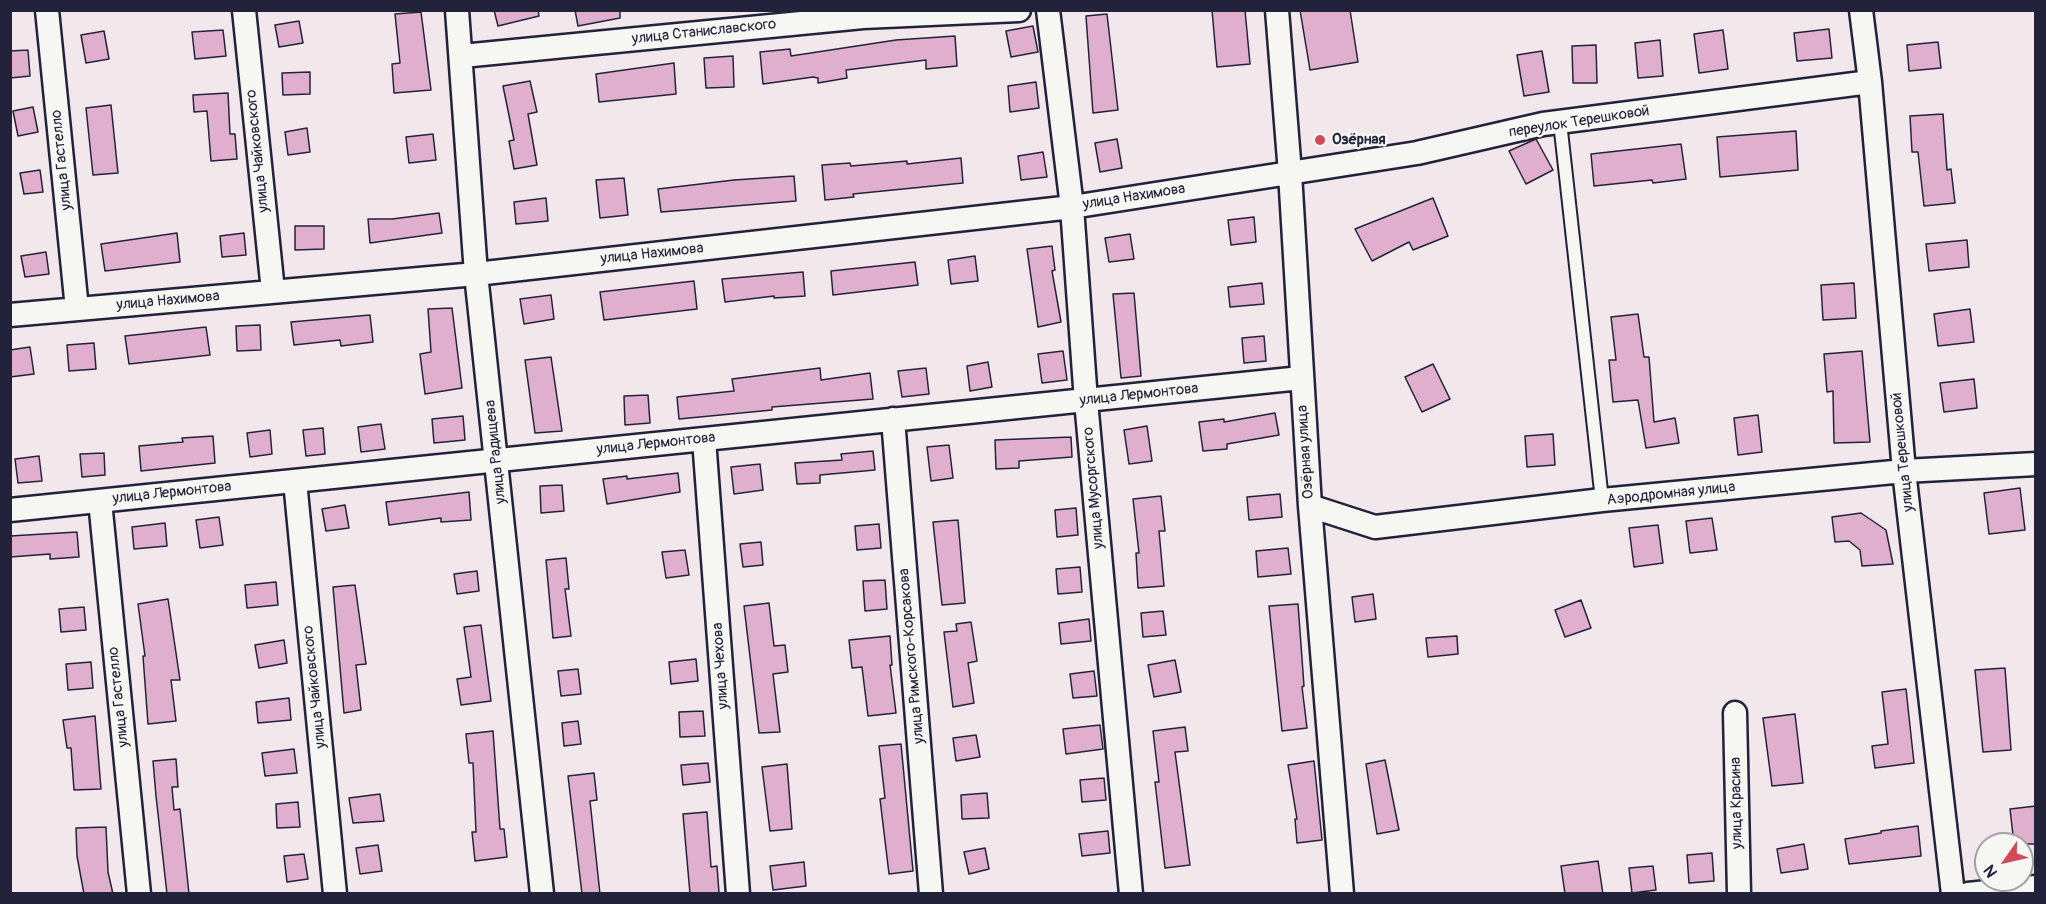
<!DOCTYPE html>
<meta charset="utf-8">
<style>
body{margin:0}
#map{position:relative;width:2046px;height:904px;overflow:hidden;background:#f2e8eb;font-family:Pangolin,sans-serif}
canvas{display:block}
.frame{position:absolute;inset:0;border:12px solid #22223b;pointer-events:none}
.north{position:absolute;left:1974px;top:832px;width:60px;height:60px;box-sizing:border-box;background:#f6f6f2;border:2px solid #a1a1a9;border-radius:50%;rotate:236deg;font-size:16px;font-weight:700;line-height:24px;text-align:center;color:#22223b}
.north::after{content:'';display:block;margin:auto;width:21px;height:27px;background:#d1495b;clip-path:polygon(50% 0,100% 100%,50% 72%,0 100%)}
</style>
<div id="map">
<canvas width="2046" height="904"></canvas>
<div class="frame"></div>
<div class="north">N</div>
</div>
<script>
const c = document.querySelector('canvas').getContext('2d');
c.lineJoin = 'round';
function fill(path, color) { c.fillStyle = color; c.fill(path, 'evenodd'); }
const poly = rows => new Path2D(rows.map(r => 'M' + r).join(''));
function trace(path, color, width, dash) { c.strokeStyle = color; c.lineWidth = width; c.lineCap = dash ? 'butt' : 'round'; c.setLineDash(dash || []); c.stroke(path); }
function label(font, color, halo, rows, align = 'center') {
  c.font = font + ' Pangolin,sans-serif'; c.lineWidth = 4.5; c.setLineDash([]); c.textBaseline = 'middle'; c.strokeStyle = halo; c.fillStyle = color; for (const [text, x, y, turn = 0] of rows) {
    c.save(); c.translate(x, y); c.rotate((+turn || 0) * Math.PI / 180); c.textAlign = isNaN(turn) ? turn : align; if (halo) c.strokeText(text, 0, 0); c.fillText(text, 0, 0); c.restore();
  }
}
const building = poly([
 [494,10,538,10,539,16,498,26,494,10],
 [575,10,620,10,620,18,578,26,575,10],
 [1212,10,1245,10,1250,64,1217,67,1212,10],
 [1300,10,1350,10,1358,62,1310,70,1300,10],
 [421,12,431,90,394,93,392,64,400,63,395,14,421,12],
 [1107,14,1118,110,1093,113,1086,16,1107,14],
 [299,21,303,43,279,47,275,25,299,21],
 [1033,26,1038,52,1011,57,1006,31,1033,26],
 [1829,29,1832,58,1797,61,1794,33,1829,29],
 [223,30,226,56,195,59,192,32,223,30],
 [1723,30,1728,69,1699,73,1694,34,1723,30],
 [104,31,109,59,86,63,81,35,104,31],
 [955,36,957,66,926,69,926,60,846,70,847,78,818,83,818,78,813,77,763,84,760,52,790,49,791,56,896,40,955,36],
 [1660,40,1663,76,1638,78,1635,43,1660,40],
 [1938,42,1941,68,1909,71,1907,45,1938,42],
 [1596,45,1597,83,1573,83,1572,46,1596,45],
 [28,50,30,76,10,78,10,51,28,50],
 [1542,51,1549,92,1524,96,1517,55,1542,51],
 [733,56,734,87,706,88,704,58,733,56],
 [674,63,676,94,599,102,596,74,674,63],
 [310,72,310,94,283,95,282,73,310,72],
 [530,81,537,112,528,114,537,165,514,169,509,141,514,140,503,86,530,81],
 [1036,82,1039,108,1010,112,1008,86,1036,82],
 [228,93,230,134,235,134,237,159,211,161,207,111,194,112,193,95,228,93],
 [111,105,118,173,93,175,86,108,111,105],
 [33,107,38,132,18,136,13,111,33,107],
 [1943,114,1947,170,1951,169,1955,203,1924,206,1918,152,1912,152,1910,116,1943,114],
 [307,128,310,152,288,155,285,132,307,128],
 [1796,131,1798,170,1720,177,1717,137,1796,131],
 [433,134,436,160,409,163,406,137,433,134],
 [1117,139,1122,168,1100,172,1095,143,1117,139],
 [1536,139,1553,170,1526,184,1509,151,1536,139],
 [1681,144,1686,179,1653,183,1652,180,1594,186,1591,154,1681,144],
 [1043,152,1047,177,1021,180,1018,156,1043,152],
 [961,158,963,183,853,194,854,197,825,200,822,165,850,163,851,166,907,161,907,164,961,158],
 [40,170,43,192,24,194,20,173,40,170],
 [794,176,796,201,661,212,658,189,734,180,794,176],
 [624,178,628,215,600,218,596,180,624,178],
 [546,198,548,221,516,224,514,202,546,198],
 [1433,198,1448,236,1413,250,1409,242,1372,261,1355,229,1433,198],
 [439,213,442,233,370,243,368,219,392,219,439,213],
 [1254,217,1256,242,1231,245,1228,220,1254,217],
 [295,226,324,226,324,249,295,250,295,226],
 [177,233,180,262,105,271,101,244,177,233],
 [244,233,246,255,222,257,220,236,244,233],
 [1130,234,1134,259,1109,262,1105,238,1130,234],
 [1967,240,1969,267,1929,271,1926,244,1967,240],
 [1052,246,1055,270,1052,271,1061,322,1038,327,1027,249,1052,246],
 [46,252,49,274,25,277,21,256,46,252],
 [975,256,978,281,951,284,948,260,975,256],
 [915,262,918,285,833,295,831,271,915,262],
 [803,272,805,296,774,298,774,296,725,302,722,279,803,272],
 [694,281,697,309,604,320,600,292,694,281],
 [1262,283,1264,304,1230,307,1228,287,1262,283],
 [1854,283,1856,318,1823,320,1821,285,1854,283],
 [1134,293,1141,376,1121,378,1113,294,1134,293],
 [551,295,554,319,524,324,520,299,551,295],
 [452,308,462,388,425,394,420,354,431,352,428,309,452,308],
 [1970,309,1974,342,1938,346,1934,314,1970,309],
 [1638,314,1644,357,1649,357,1654,422,1675,418,1679,443,1646,448,1638,400,1613,402,1609,360,1616,360,1611,317,1638,314],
 [370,315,373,342,341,346,340,340,294,345,291,322,370,315],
 [260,325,261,350,237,351,236,326,260,325],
 [206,327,210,355,129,364,125,336,206,327],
 [1264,336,1266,361,1244,363,1242,338,1264,336],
 [94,343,96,369,69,371,67,345,94,343],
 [30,347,34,374,10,377,10,350,30,347],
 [1063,351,1067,380,1042,383,1038,354,1063,351],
 [1862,351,1870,442,1834,443,1833,391,1827,392,1824,354,1862,351],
 [551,357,562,431,535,433,525,360,551,357],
 [988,362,992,387,970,391,967,366,988,362],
 [1433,364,1450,399,1422,412,1405,377,1433,364],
 [820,368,821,380,870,373,873,399,772,407,772,410,679,419,677,397,734,391,732,379,820,368],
 [926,368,929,394,902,397,898,371,926,368],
 [1974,379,1977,408,1944,412,1940,383,1974,379],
 [648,395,650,423,625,425,624,396,648,395],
 [1275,413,1279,435,1227,444,1227,449,1203,451,1199,422,1224,419,1224,422,1275,413],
 [1758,415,1762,452,1738,455,1734,418,1758,415],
 [463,416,465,440,434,443,432,419,463,416],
 [381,424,385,449,361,452,358,427,381,424],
 [1147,426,1152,461,1129,464,1124,430,1147,426],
 [323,428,325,454,306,456,303,430,323,428],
 [270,430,272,454,250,457,247,433,270,430],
 [1553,434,1555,465,1527,467,1525,436,1553,434],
 [213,436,215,463,141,471,139,446,183,442,182,438,213,436],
 [1071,437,1072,457,1019,461,1019,468,996,469,995,440,1071,437],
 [949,445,953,478,931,481,927,447,949,445],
 [873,451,875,470,820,475,820,483,797,484,795,463,842,460,841,454,873,451],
 [104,453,105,475,82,477,80,454,104,453],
 [39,456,42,481,18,483,15,459,39,456],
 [760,464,763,490,734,494,731,467,760,464],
 [678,473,680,492,607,504,603,479,627,476,627,479,678,473],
 [562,485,564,511,541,513,540,486,562,485],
 [2020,488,2025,530,1989,534,1984,493,2020,488],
 [469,492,471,520,441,522,441,518,389,525,386,502,469,492],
 [1280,494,1282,517,1249,520,1247,497,1280,494],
 [1161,496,1165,531,1159,531,1164,586,1138,588,1136,553,1139,553,1133,499,1161,496],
 [345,505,349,528,326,531,322,509,345,505],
 [1076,508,1078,535,1057,537,1055,510,1076,508],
 [1861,513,1886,530,1893,564,1862,566,1860,550,1849,541,1835,542,1832,517,1861,513],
 [219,517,223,545,200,548,196,520,219,517],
 [1712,518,1717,550,1690,553,1686,521,1712,518],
 [958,520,965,603,942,605,933,522,958,520],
 [165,523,167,546,134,549,132,527,165,523],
 [879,524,881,548,857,550,855,526,879,524],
 [1658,525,1663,563,1634,567,1629,528,1658,525],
 [77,532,79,557,50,559,50,554,10,557,10,536,77,532],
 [761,542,763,565,743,567,740,544,761,542],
 [1288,548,1291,574,1258,577,1256,551,1288,548],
 [685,550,689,575,666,578,662,552,685,550],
 [566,558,569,589,565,589,571,636,553,638,546,560,566,558],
 [1080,567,1082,592,1058,594,1056,569,1080,567],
 [477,571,479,591,457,594,454,574,477,571],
 [885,580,887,609,865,611,863,581,885,580],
 [276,582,278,605,247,608,245,585,276,582],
 [355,585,366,664,356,665,361,710,344,713,333,587,355,585],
 [1373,594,1376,619,1355,622,1352,597,1373,594],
 [168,599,180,680,171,680,176,721,148,724,143,656,145,656,138,604,168,599],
 [1581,600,1591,628,1565,637,1555,610,1581,600],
 [769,603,774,646,785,645,788,672,773,674,780,732,759,733,744,606,769,603],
 [1298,604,1304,686,1302,687,1307,728,1282,731,1269,606,1298,604],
 [84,607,86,630,61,632,59,609,84,607],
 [1163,611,1166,635,1143,637,1141,613,1163,611],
 [1089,619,1091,641,1061,644,1059,623,1089,619],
 [971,622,977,661,968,663,974,703,953,707,944,632,957,631,956,624,971,622],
 [481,625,491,701,461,705,457,679,471,677,464,627,481,625],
 [890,636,892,665,890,665,896,713,868,716,862,667,852,668,849,640,890,636],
 [1457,636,1458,654,1428,657,1426,638,1457,636],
 [284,640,287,663,259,668,255,645,284,640],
 [696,659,698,681,671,684,669,662,696,659],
 [1175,660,1181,692,1154,697,1148,665,1175,660],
 [91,662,93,688,68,690,66,664,91,662],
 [2005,668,2011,750,1983,752,1975,670,2005,668],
 [578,669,581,694,561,696,558,671,578,669],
 [1094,671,1097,696,1073,698,1070,674,1094,671],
 [1906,689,1914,763,1875,768,1872,746,1888,744,1882,692,1906,689],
 [289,698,291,720,258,723,256,702,289,698],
 [703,711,705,736,680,737,679,712,703,711],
 [1795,714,1803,783,1772,786,1763,718,1795,714],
 [95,716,101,789,74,790,71,748,67,748,63,720,95,716],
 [578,721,581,744,564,746,562,723,578,721],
 [1100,725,1103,749,1066,754,1063,729,1100,725],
 [1185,727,1188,751,1175,752,1190,865,1165,868,1155,782,1159,782,1153,731,1185,727],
 [493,731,500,829,504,829,507,857,475,861,472,832,476,832,473,763,469,763,466,734,493,731],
 [976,735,980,757,956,761,953,738,976,735],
 [901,744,913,871,889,874,880,799,885,798,879,746,901,744],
 [294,749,297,773,265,776,262,753,294,749],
 [176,759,178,787,172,787,174,810,180,809,189,894,167,894,156,796,153,761,176,759],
 [1385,760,1399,830,1377,834,1366,764,1385,760],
 [1314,761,1322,840,1297,843,1295,819,1297,819,1288,765,1314,761],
 [708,763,710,782,683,785,681,765,708,763],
 [787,764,792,829,770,831,762,767,787,764],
 [594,773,597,800,590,801,600,894,582,894,568,776,594,773],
 [1104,778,1106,800,1082,802,1080,780,1104,778],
 [987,793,989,818,962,819,961,795,987,793],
 [380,794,384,821,353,823,349,798,380,794],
 [298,802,300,827,277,828,276,804,298,802],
 [2036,806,2036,844,2014,844,2010,809,2036,806],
 [707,812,711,867,717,866,719,893,690,894,683,814,707,812],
 [1918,826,1921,856,1849,864,1845,839,1881,833,1881,831,1918,826],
 [106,827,108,872,113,894,84,894,77,856,76,828,106,827],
 [1108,831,1110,853,1082,856,1079,834,1108,831],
 [1804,844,1808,869,1781,873,1777,849,1804,844],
 [378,845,382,871,360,874,356,848,378,845],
 [985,848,989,869,969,874,964,852,985,848],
 [1712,853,1714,881,1689,883,1687,855,1712,853],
 [304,854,308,879,287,882,284,856,304,854],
 [1598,861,1603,894,1565,894,1561,866,1598,861],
 [804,862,806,886,773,890,770,866,804,862],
 [1653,866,1656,890,1632,893,1629,868,1653,866]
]);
const lane = poly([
 [1560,122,1602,500]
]);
const street = poly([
 [47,10,77,309],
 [244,10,273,291],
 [457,10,476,274,542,894],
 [1048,10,1072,207,1086,401,1131,894],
 [1277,10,1290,173,1310,506,1342,894],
 [1861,10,1870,82,1904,471,1953,894],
 [462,56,863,17,1019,10],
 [10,315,476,274,1072,207,1417,153,1543,124,1870,82],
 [893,419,931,894],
 [704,439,738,894],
 [295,481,335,894],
 [100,501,139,894],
 [1310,506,1375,527,1602,500,1904,471,2036,464],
 [10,510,1301,378],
 [1735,713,1739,894],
 [1968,894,2036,887]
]);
const markers = [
 [1320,140,6,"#d1495b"]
];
const streetNames = [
 ["улица Станиславского",704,32,-6],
 ["переулок Терешковой",1579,122,-9],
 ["улица Чайковского",258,151,-96],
 ["улица Гастелло",62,160,-96],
 ["улица Нахимова",1134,197,-9],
 ["улица Нахимова",652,254,-6],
 ["улица Нахимова",168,301,-5],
 ["улица Лермонтова",1139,395,-6],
 ["улица Лермонтова",656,444,-6],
 ["улица Радищева",496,452,-96],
 ["Озёрная улица",1306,452,-94],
 ["улица Терешковой",1903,452,-96],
 ["улица Мусоргского",1094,488,-95],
 ["улица Лермонтова",172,493,-6],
 ["Аэродромная улица",1671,494,-6],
 ["улица Римского-Корсакова",912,656,-95],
 ["улица Чехова",721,666,-94],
 ["улица Чайковского",315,687,-96],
 ["улица Гастелло",119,697,-96],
 ["улица Красина",1737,803,-91]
];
const poiNames = [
 ["Озёрная",1332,140]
];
fill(building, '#e1afce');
trace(building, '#22223b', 1.5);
trace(lane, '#22223b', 16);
trace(street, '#22223b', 27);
trace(lane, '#f6f6f2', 12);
trace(street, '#f6f6f2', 22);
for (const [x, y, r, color] of markers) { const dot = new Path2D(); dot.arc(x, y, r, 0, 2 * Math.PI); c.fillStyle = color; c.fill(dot); trace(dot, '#f6f6f2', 2); }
label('15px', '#22223b', '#f6f6f2', streetNames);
label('bold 15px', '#22223b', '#f6f6f2', poiNames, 'left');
</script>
